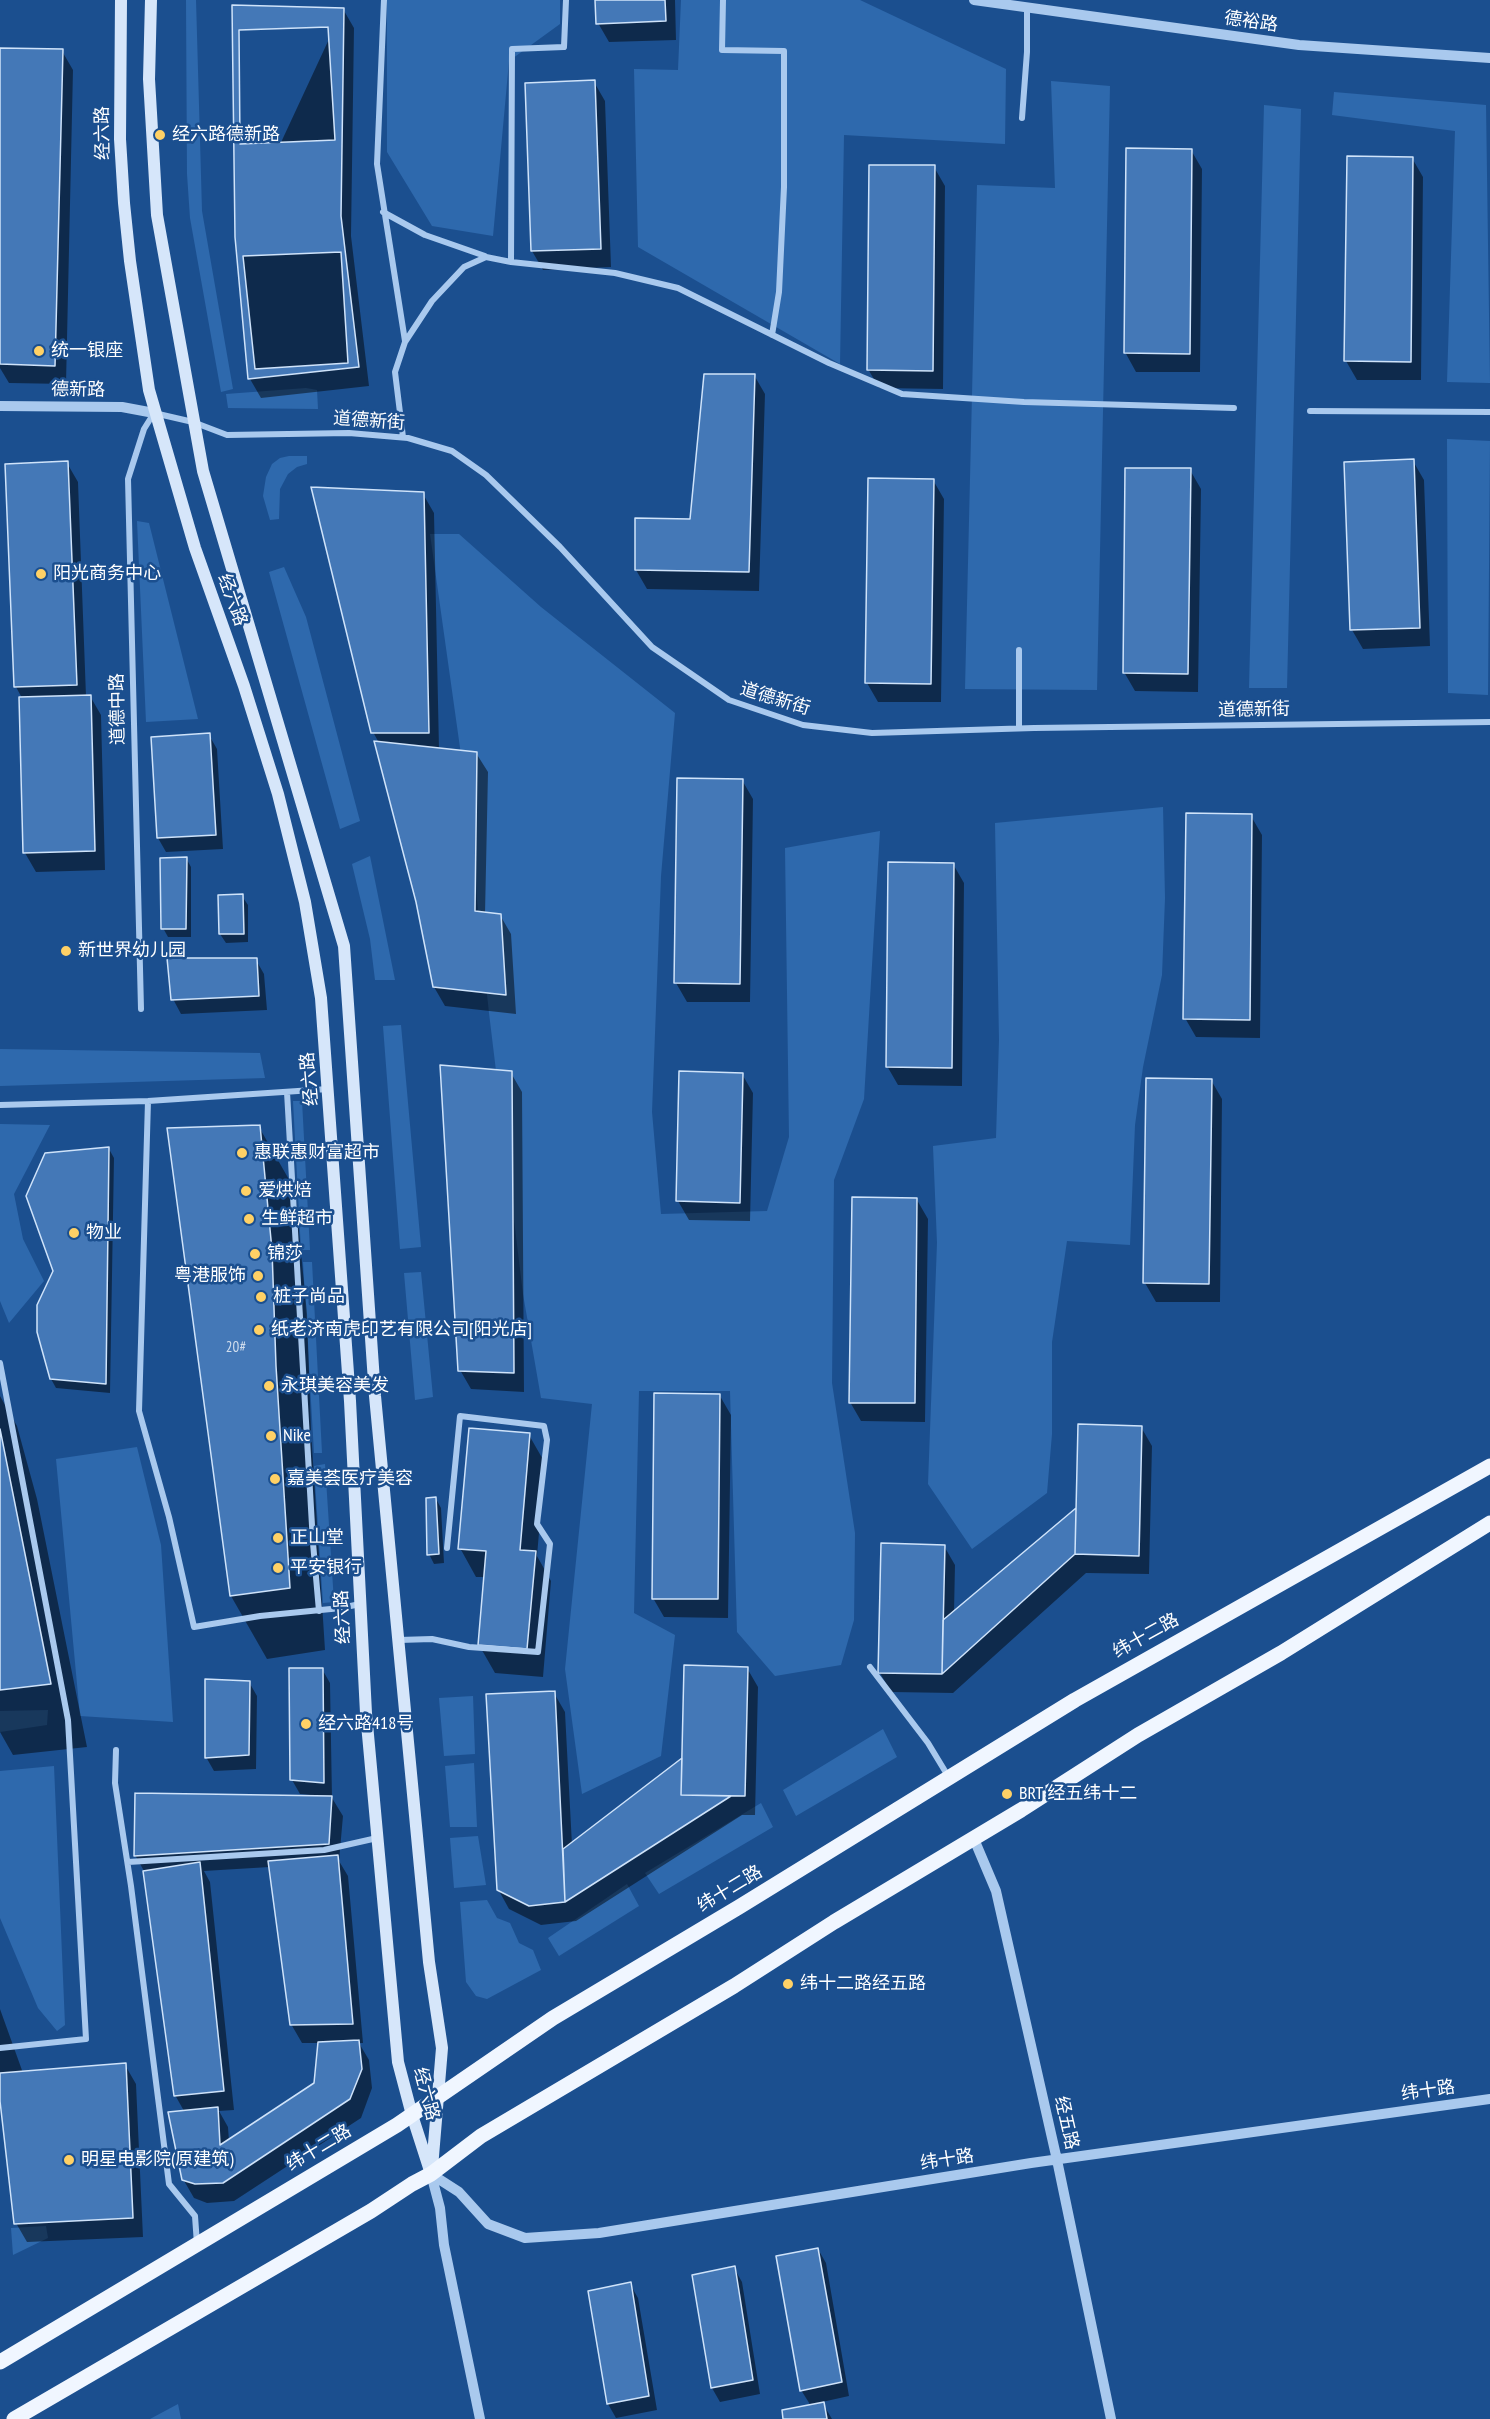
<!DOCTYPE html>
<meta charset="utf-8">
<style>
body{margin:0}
canvas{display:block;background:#1b4f8f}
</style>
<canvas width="1490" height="2419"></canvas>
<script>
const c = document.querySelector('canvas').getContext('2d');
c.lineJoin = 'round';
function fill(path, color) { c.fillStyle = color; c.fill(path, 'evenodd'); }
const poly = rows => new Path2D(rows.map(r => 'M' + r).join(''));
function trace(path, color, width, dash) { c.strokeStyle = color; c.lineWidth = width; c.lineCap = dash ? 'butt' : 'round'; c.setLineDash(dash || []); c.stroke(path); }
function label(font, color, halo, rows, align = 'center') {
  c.font = font + ' "PT Sans Narrow","Noto Sans SC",sans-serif'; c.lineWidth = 5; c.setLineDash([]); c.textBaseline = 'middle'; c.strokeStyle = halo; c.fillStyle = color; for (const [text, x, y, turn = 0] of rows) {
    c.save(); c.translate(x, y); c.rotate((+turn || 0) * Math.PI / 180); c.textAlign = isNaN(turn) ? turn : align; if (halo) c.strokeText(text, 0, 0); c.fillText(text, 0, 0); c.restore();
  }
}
const green = poly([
 [186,0,196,0,202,211,233,389,221,392,190,218,187,174],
 [387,0,560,0,560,24,509,61,493,236,432,226,387,152],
 [681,0,860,0,1006,69,1005,144,844,135,840,364,638,247,634,69,678,70],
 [1051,81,1110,86,1097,690,965,689,977,185,1055,188],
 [1334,92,1486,105,1490,383,1447,382,1455,131,1332,115],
 [1264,105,1301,109,1287,688,1249,688],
 [306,388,317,390,318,409,228,408,226,394],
 [1447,439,1490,441,1488,695,1448,693],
 [289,456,307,456,307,464,297,467,288,474,280,489,279,519,270,520,263,496,266,477,272,464,280,458],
 [137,521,149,523,198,719,146,722],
 [430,534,459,534,541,607,675,713,661,876,652,1112,661,1214,767,1211,789,1137,785,848,880,831,864,1099,834,1180,832,1383,855,1533,854,1620,841,1665,775,1676,737,1632,730,1391,639,1391,634,1613,675,1635,661,1756,582,1794,565,1669,592,1404,541,1398,523,1294,489,1013,463,769],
 [284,567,306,617,360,821,340,829,269,572],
 [1163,807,1165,898,1162,975,1143,1067,1135,1125,1130,1245,1067,1241,1052,1342,1052,1434,1047,1493,972,1549,928,1484,937,1243,933,1146,996,1138,999,1040,995,823],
 [370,856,395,980,375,980,370,939,352,864],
 [401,1025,421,1247,400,1249,383,1026],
 [0,1049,260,1053,265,1078,0,1086],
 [293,1101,302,1101,310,1250,301,1250],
 [0,1124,50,1125,14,1194,23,1239,44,1281,9,1323,0,1301],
 [303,1262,312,1262,322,1453,314,1453],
 [421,1272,433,1397,415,1400,404,1273],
 [137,1447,161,1545,173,1722,80,1716,56,1459],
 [325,1464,334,1602,323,1603,314,1466],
 [473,1696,475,1754,444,1756,439,1698],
 [48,1710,47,1725,0,1732,0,1711],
 [883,1729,897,1757,796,1816,783,1790],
 [474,1763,477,1827,450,1827,445,1766],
 [54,1766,65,2025,57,2031,38,2008,0,1918,0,1771],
 [761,1803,773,1827,659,1894,645,1873],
 [478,1836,486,1885,454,1888,450,1838],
 [627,1884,639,1906,559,1956,548,1938],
 [487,1900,497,1918,510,1923,519,1943,533,1950,541,1970,487,1999,476,1996,466,1982,460,1902],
 [46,2226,48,2238,13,2255,11,2228],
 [178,2404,181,2419,150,2419]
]);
const shadow = poly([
 [597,0,675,0,676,40,609,42,598,23],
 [343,9,354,28,351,236,369,386,261,398,250,379,237,237],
 [0,49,62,51,73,70,66,384,9,383,0,368],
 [594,82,605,101,611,267,543,270,532,251],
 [1191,150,1202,169,1200,372,1136,372,1125,352],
 [1412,158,1423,177,1421,380,1357,380,1346,361],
 [934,167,945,186,943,389,879,388,868,369],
 [754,375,765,394,759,591,647,589,636,570,691,520],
 [1413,461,1424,480,1430,646,1363,649,1352,630],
 [67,463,78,482,86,696,90,696,101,715,105,870,36,872,25,853,22,698,16,687],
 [1190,470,1201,489,1198,692,1135,691,1124,672],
 [933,480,944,499,941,702,878,702,867,683],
 [423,494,434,513,439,749,476,753,488,772,485,914,500,915,511,934,516,1014,445,1006,434,987,417,902,379,743,373,732],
 [209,735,217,749,223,849,166,852,158,838,152,738],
 [742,780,753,799,750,1002,687,1002,676,983],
 [1251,816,1262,835,1260,1038,1196,1037,1185,1018],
 [186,858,191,867,191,937,168,937,163,928],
 [953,864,964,883,962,1086,898,1085,887,1066],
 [242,896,248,905,248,942,226,943,220,934],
 [256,960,264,974,267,1010,181,1014,173,999],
 [511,1073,522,1092,524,1392,471,1389,460,1370],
 [742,1074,753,1093,750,1221,689,1220,678,1201],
 [1211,1080,1222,1099,1220,1302,1156,1302,1145,1283],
 [259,1127,295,1190,307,1314,311,1430,325,1650,267,1659,231,1596],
 [109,1149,114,1158,110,1393,56,1388,51,1379],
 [917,1200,928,1219,925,1422,861,1421,850,1402],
 [0,1396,17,1426,37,1499,87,1747,13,1755,0,1732],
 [720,1396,731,1415,728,1618,664,1617,653,1598],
 [1141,1427,1152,1446,1149,1574,1086,1573,953,1693,891,1692,880,1673,944,1546,955,1565,954,1613,1077,1508],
 [529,1435,545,1463,537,1556,551,1581,543,1677,495,1673,479,1645,485,1577,476,1577,460,1548],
 [436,1499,441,1508,444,1563,434,1564,429,1554],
 [747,1668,758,1687,755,1815,742,1815,576,1921,541,1925,509,1909,498,1889,554,1693,565,1712,572,1845,684,1759],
 [322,1669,330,1683,332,1798,343,1816,339,1861,348,1876,363,2043,359,2043,369,2060,372,2088,361,2118,234,2201,207,2203,194,2198,183,2179,184,2111,175,2095,144,1871,135,1855,309,1797,310,1795,300,1794,292,1780],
 [270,1867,291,2024,302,2043,319,2043,315,2084,229,2141,228,2127,219,2111,234,2110,210,1882,204,1871],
 [249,1682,257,1696,256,1769,214,1771,206,1757],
 [0,2009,23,2073,125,2065,136,2084,143,2237,27,2242,16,2223,0,2088],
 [818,2249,826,2263,849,2396,822,2402,832,2419,785,2419,811,2406,801,2390],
 [734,2268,742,2282,760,2394,720,2402,712,2388],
 [630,2284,638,2298,657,2410,616,2418,608,2404]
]);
const building = poly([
 [595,0,665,0,666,21,596,24,595,0],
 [232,5,344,8,341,216,359,367,248,379,235,237,232,5],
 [328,27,335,140,240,144,239,30,328,27],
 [0,48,63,49,55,366,0,364,0,48],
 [595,80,601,249,531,251,525,83,595,80],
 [1126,148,1192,149,1190,354,1124,353,1126,148],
 [1347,156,1413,157,1411,362,1344,361,1347,156],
 [869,165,935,165,933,371,867,370,869,165],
 [341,252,348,363,255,369,243,256,341,252],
 [704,374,755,374,749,572,635,570,635,518,690,519,704,374],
 [1414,459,1420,628,1350,630,1344,462,1414,459],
 [68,461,77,685,14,687,5,464,68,461],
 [1125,468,1191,468,1188,674,1123,673,1125,468],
 [868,478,934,479,931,684,865,683,868,478],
 [311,487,424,492,429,733,371,733,311,487],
 [91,695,95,851,23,853,19,697,91,695],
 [210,733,216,835,157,838,151,737,210,733],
 [374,741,477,752,475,911,501,914,506,995,433,987,416,902,374,741],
 [677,778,743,779,740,984,674,983,677,778],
 [1186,813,1252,814,1250,1020,1183,1019,1186,813],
 [187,857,186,929,161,929,160,858,187,857],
 [888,862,954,863,952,1068,886,1067,888,862],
 [243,894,244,934,219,934,218,895,243,894],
 [167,958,257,958,259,996,171,1000,167,958],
 [440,1065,512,1071,514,1373,458,1371,440,1065],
 [679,1071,743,1073,740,1203,676,1201,679,1071],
 [1146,1078,1212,1079,1209,1284,1143,1283,1146,1078],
 [260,1125,272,1250,276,1366,290,1588,230,1596,167,1128,260,1125],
 [109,1147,106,1384,50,1379,37,1332,37,1305,53,1271,26,1196,45,1153,109,1147],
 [852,1197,917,1198,915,1403,849,1403,852,1197],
 [654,1393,720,1394,718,1599,652,1599,654,1393],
 [1078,1424,1142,1426,1139,1556,1075,1554,1078,1424],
 [469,1428,530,1433,520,1550,536,1551,527,1649,478,1645,486,1551,458,1549,469,1428],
 [0,1429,51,1684,0,1690,0,1429],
 [436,1497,439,1554,427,1555,426,1498,436,1497],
 [1076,1508,1075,1554,942,1674,943,1620,1076,1508],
 [881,1543,945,1545,942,1674,878,1673,881,1543],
 [684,1665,748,1667,745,1796,681,1795,684,1665],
 [289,1668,323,1668,324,1783,290,1780,289,1668],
 [205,1679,250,1681,249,1755,205,1758,205,1679],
 [555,1691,565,1902,529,1906,497,1890,486,1694,555,1691],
 [682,1758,681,1795,731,1796,565,1902,563,1849,682,1758],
 [135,1793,332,1796,329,1844,134,1856,135,1793],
 [338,1855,353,2024,290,2025,268,1861,338,1855],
 [200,1862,224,2091,174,2096,143,1871,200,1862],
 [359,2040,362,2069,350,2099,223,2183,195,2184,182,2180,168,2112,218,2107,220,2145,314,2083,318,2042,359,2040],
 [126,2063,133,2218,14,2224,0,2101,0,2073,126,2063],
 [818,2248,842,2382,800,2391,776,2256,818,2248],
 [735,2266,753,2380,711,2388,692,2275,735,2266],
 [631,2282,649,2396,607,2404,588,2291,631,2282],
 [824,2402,827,2419,783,2419,782,2410,824,2402]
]);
const minor = poly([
 [384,0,377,164,405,341],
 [723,0,722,50,784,51,784,187,779,292,772,335],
 [1022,118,1027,52,1027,8],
 [383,212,425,235,485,256],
 [511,262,512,49,564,47,566,0],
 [1310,411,1490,412],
 [403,437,395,372,405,342,432,301,464,267,486,257,511,262,615,273,678,288,829,363,902,394,1024,402,1234,408],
 [1019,728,1019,650],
 [141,1009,128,479,144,429,154,413,193,422,227,435,349,433,408,438,452,451,486,475,560,547,652,647,729,700,803,725,872,733,1034,728,1490,722],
 [287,1092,313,1543,319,1611],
 [148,1101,139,1411,169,1517,194,1627,260,1616,341,1608,360,1604],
 [0,1105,148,1101,328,1089],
 [0,1363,68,1720,86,2039,0,2048],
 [399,1640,432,1639,469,1647,538,1652,550,1544,537,1524,547,1440,544,1426,460,1416,447,1548],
 [870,1667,928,1743,948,1776],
 [116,1750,115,1783,131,1886,169,2184,195,2216,197,2244],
 [128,1862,324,1850,377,1838]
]);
const tertiary = poly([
 [974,0,1299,45,1490,58],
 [0,406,122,407,154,413],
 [974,1839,996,1891,1057,2160,1111,2419],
 [431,2174,459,2192,488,2224,525,2238,599,2233,1031,2163,1490,2099],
 [431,2174,440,2208,444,2245,480,2419]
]);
const secondary = poly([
 [121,0,120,139,124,203,130,261,149,390,195,548,244,686,278,794,305,902,321,998,350,1401,366,1713,398,2062,412,2115,431,2174],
 [151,0,149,79,157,215,203,471,344,946,375,1396,429,1962,442,2048,432,2168]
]);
const primary = poly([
 [0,2362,397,2125,553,2018,739,1907,1075,1700,1490,1466],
 [14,2419,371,2211,412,2184,431,2174,481,2136,734,1986,834,1922,1021,1810,1138,1735,1281,1653,1490,1523]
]);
const markers = [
 [160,135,6,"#ffd166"],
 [39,351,6,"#ffd166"],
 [41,574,6,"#ffd166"],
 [66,951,6,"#ffd166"],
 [242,1153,6,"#ffd166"],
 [246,1191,6,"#ffd166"],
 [249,1219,6,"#ffd166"],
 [74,1233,6,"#ffd166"],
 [255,1254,6,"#ffd166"],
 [258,1276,6,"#ffd166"],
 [261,1297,6,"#ffd166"],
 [259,1330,6,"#ffd166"],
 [269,1386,6,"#ffd166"],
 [271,1436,6,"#ffd166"],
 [275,1479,6,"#ffd166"],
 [278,1538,6,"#ffd166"],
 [278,1568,6,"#ffd166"],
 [306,1724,6,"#ffd166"],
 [1007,1794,6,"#ffd166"],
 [788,1984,6,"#ffd166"],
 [69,2160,6,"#ffd166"]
];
const numberNames = [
 ["20#",236,1348]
];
const streetNames = [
 ["德裕路",1251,22,8],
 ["经六路",103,133,-91],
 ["德新路",78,390,1],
 ["道德新街",369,421,4],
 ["经六路",232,600,70],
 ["道德新街",775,699,17],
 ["道德中路",118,709,-91],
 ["道德新街",1254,710,-1],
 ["经六路",310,1079,-95],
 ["经六路",343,1617,-93],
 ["纬十二路",1146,1636,-29],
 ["纬十二路",730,1889,-31],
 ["纬十路",1428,2091,-8],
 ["经六路",426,2094,75],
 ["经五路",1066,2123,77],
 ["纬十二路",319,2148,-31],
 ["纬十路",947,2160,-9]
];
const poiNames = [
 ["经六路德新路",172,135],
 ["统一银座",51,351],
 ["阳光商务中心",53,574],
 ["新世界幼儿园",78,951],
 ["惠联惠财富超市",254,1153],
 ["爱烘焙",258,1191],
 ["生鲜超市",261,1219],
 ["物业",86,1233],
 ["锦莎",267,1254],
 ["粤港服饰",246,1276,"right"],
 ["桩子尚品",273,1297],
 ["纸老济南虎印艺有限公司[阳光店]",271,1330],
 ["永琪美容美发",281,1386],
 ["Nike",283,1436],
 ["嘉美荟医疗美容",287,1479],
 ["正山堂",290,1538],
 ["平安银行",290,1568],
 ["经六路418号",318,1724],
 ["BRT 经五纬十二",1019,1794],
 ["纬十二路经五路",800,1984],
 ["明星电影院(原建筑)",81,2160]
];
fill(green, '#2e69ad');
fill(shadow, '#0007');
fill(building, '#4478b7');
trace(building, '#cfe3fa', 1.5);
trace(minor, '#a9c9ee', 6);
trace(tertiary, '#a9c9ee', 10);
trace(secondary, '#d6e6fa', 12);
trace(primary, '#f0f6ff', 15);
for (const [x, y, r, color] of markers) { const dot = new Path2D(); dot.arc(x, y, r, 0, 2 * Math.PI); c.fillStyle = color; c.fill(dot); trace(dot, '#1b4f8f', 2); }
label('15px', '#d0dded', null, numberNames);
label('18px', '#fff', '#1b4f8f', streetNames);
label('18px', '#fff', '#1b4f8f', poiNames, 'left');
</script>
